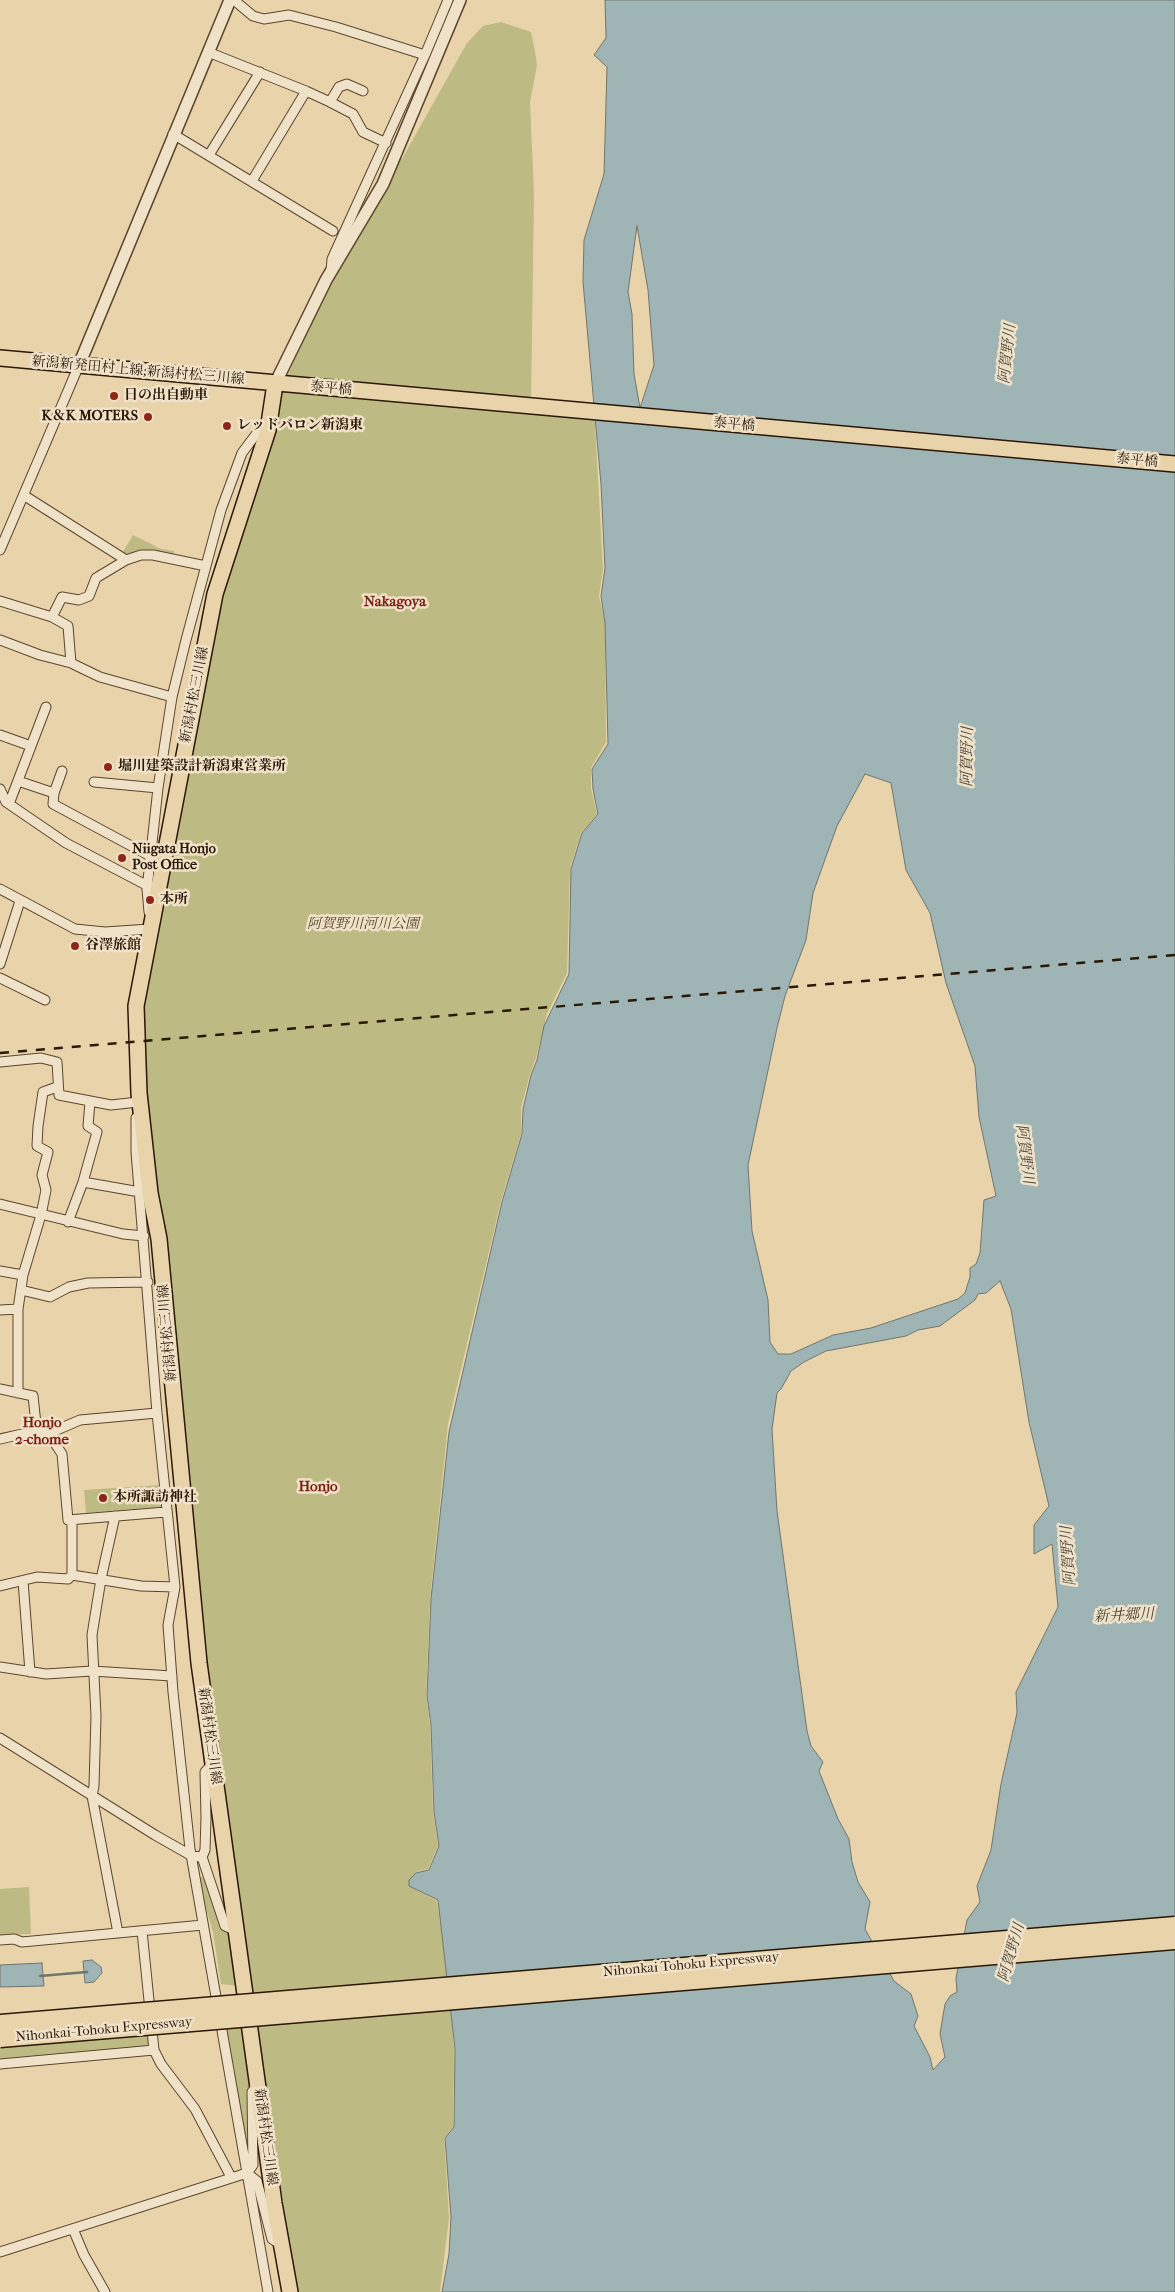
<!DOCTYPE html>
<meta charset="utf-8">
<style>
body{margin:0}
canvas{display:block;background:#e8d3aa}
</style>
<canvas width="1175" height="2292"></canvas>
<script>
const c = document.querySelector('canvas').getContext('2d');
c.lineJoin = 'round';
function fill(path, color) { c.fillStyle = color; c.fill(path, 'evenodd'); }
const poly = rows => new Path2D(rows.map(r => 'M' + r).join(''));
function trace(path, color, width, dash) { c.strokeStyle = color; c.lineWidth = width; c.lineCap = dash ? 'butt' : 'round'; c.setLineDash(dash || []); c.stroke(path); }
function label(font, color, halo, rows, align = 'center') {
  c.font = font + ' "IM FELL French Canon","Noto Serif JP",serif'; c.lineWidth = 5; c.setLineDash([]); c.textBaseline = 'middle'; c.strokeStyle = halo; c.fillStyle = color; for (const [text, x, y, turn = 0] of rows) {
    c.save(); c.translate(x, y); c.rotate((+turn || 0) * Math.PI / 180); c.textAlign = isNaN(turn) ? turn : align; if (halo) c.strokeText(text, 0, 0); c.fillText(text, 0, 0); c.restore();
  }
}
const green = poly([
 [501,22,531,32,535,51,537,65,530,102,534,194,531,402,594,408,603,569,599,596,605,623,606,742,591,768,591,788,597,814,581,833,570,868,567,973,547,1014,536,1058,530,1074,521,1108,521,1134,501,1201,448,1424,430,1599,426,1695,430,1726,433,1812,438,1846,428,1869,416,1872,415,1876,409,1879,409,1886,437,1901,448,1978,454,2049,453,2127,444,2138,449,2218,440,2292,296,2292,269,2104,248,1986,200,1631,143,1108,140,1008,221,592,279,401,289,378,288,374,333,278,371,216,399,158,402,159,467,43,483,26],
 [133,535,161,549,174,551,174,555,128,555,123,552],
 [161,1485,163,1507,86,1513,84,1490],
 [209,1876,222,1928,232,1938,239,1986,221,1984,213,1932,197,1878],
 [29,1887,31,1934,0,1935,0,1889],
 [246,2025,254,2072,249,2165,225,2027],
 [150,2034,152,2044,148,2047,0,2059,0,2047]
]);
const water = poly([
 [605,0,1175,0,1175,2292,442,2292,449,2254,451,2217,445,2138,454,2127,455,2049,438,1900,409,1886,409,1880,416,1873,429,1870,439,1846,434,1812,431,1725,427,1696,431,1599,449,1432,502,1202,522,1134,523,1109,531,1075,537,1060,544,1026,569,974,571,869,582,833,598,814,593,789,592,769,608,744,605,623,601,596,605,568,601,484,583,282,584,240,604,174,607,67,594,55,606,38,605,0],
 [637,226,648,290,654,365,640,408,634,374,632,314,628,292,637,226],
 [865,774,891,783,906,870,930,913,946,983,975,1066,979,1117,996,1196,984,1200,980,1253,976,1264,970,1268,970,1277,965,1293,958,1299,871,1328,833,1335,791,1354,778,1354,770,1342,768,1300,752,1231,748,1165,777,1028,785,996,806,940,813,893,837,826,865,774],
 [1000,1281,1011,1309,1029,1422,1049,1506,1034,1525,1034,1554,1052,1544,1058,1607,1016,1692,1017,1713,1001,1784,991,1850,977,1886,980,1902,967,1920,956,1978,957,1992,950,1996,945,2004,940,2034,945,2057,933,2070,930,2057,914,2026,918,2016,911,1994,894,1981,865,1929,870,1902,858,1882,852,1862,849,1839,838,1819,819,1771,823,1762,811,1746,807,1731,777,1511,772,1429,777,1393,781,1389,791,1371,804,1362,826,1351,906,1336,918,1330,940,1326,975,1300,978,1294,986,1293,1000,1281],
 [92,1960,101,1967,102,1973,94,1982,85,1983,83,1961,92,1960],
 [42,1963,44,1986,0,1987,0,1965,42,1963]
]);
const stream = poly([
 [40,1976,87,1972]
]);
const minor = poly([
 [234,0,253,16,264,19,289,15,336,27,425,55],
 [208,52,306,91,252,181],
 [306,91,330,102,339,87,347,84,363,91],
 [330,102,353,114,363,132,386,143],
 [173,134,333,231],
 [209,155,260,72],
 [331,271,332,259,425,55,448,0],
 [25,496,126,560,141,555,153,555,206,566],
 [0,550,79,365],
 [0,601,52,617,68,626,71,663],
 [52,617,62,597,79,600,89,596,96,578,126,560],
 [0,640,40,655,71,663,100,677,172,697],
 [0,735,31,746],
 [18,781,54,793,62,771],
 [94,782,158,788],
 [0,789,6,802,66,843,148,886],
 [54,793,53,804,150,856],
 [9,804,46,707],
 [0,889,75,929,105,932,150,929,150,925],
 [149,912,147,889,158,788,172,697,186,640,221,510,242,453,263,425,269,420],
 [0,964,20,901],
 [0,978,45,1000],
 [0,1062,41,1058,57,1062,59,1095,111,1105,138,1102],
 [136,1118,136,1152,157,1413,175,1587,168,1625,173,1692,190,1849,268,2292],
 [83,1182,140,1192],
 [0,1204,123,1234,144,1236],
 [68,1222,83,1182,97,1132,88,1126,90,1102],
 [0,1271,23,1275],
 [21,1290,50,1297,69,1287,88,1283,148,1282],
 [0,1310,18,1309],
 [0,1389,33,1396,37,1433],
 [18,1393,18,1309,23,1275,41,1215,46,1190,42,1175,48,1152,37,1146,38,1126,43,1092,57,1087],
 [52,1432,56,1445,62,1454,68,1520,166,1512],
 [0,1439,22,1434,52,1432,80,1420,157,1413],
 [115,1516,101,1579,92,1635,96,1716,94,1786,92,1796,118,1933],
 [72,1520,72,1575],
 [23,1581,30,1672],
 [0,1586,37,1577,68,1579,72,1575,141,1586,175,1587],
 [0,1667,46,1674,92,1671,172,1676],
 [0,1738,155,1835,192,1856,202,1857],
 [213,1763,205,1772,206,1818,205,1850,202,1857,225,1926,236,1931],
 [142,1931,154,2050,161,2064,195,2109,231,2177],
 [0,1940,14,1939,22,1942,203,1925],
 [0,2064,154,2050],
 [247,2173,257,2181,272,2239,281,2245],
 [73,2229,84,2255,105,2292],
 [0,2252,247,2173,253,2165,252,2092,256,2086]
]);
const tertiary = poly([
 [79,365,230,0],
 [275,384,326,280,383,184,460,0]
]);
const primary = poly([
 [0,358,1175,464],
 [275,384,268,430,215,594,136,1006,139,1093,150,1193,159,1239,199,1663,274,2203,290,2292]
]);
const rail = poly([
 [0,1053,1175,955]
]);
const motorwayBridge = poly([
 [0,2023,1175,1925],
 [0,2039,1175,1941]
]);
const markers = [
 [114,396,5,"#8f2418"],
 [148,417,5,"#8f2418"],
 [227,426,5,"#8f2418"],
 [108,767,5,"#8f2418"],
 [122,858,5,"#8f2418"],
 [150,900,5,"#8f2418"],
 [75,946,5,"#8f2418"],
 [103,1498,5,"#8f2418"]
];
const streetNames = [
 ["新潟新発田村上線;新潟村松三川線",138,371,5],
 ["泰平橋",331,389,5],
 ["泰平橋",734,425,5],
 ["泰平橋",1137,461,5],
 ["新潟村松三川線",195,695,-79],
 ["新潟村松三川線",168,1333,-95],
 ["新潟村松三川線",209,1736,82],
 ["Nihonkai Tohoku Expressway",691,1965,-5],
 ["Nihonkai-Tohoku Expressway",104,2030,-5],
 ["新潟村松三川線",265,2137,82]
];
const poiNames = [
 ["日の出自動車",124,396],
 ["K＆K MOTERS",138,417,"right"],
 ["レッドバロン新潟東",237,426],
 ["堀川建築設計新潟東営業所",118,767],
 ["Niigata Honjo",132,850],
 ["Post Office",132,866],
 ["本所",160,900],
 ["谷澤旅館",85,946],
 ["本所諏訪神社",113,1498]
];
const parkNames = [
 ["阿賀野川河川公園",363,925]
];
const waterNames = [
 ["阿賀野川",1008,354,-84],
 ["阿賀野川",968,757,-89],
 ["阿賀野川",1024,1154,83],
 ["阿賀野川",1069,1556,-94],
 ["新井郷川",1124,1616,-3],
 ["阿賀野川",1012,1953,-74]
];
const neighbourhoodNames = [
 ["Nakagoya",395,602],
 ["Honjo",42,1423],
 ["2-chome",42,1440],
 ["Honjo",318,1487]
];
fill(green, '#beba83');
fill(water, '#9eb4b5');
trace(water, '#70766f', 1);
trace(stream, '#70766f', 2.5);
trace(minor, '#5a472f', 11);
trace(tertiary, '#5a472f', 14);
trace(primary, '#2a1806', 18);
trace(minor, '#f0e2c8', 9);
trace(tertiary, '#f0e2c8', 11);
trace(primary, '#e8d3aa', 15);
trace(rail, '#2a1806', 2.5, [9, 9]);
trace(motorwayBridge, '#2a1806', 19, []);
trace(motorwayBridge, '#e8d3aa', 16);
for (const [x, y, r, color] of markers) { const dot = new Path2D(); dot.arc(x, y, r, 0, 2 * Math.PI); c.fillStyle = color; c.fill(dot); trace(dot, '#f0e2c8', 2); }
label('14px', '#2a1806', '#f0e2c8', streetNames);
label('bold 14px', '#2a1806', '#f0e2c8', poiNames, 'left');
label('italic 14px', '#56492c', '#f0e2c8', parkNames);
label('italic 15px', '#4d473b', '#f0e2c8', waterNames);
label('bold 15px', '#7a1f14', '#f0e2c8', neighbourhoodNames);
</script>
